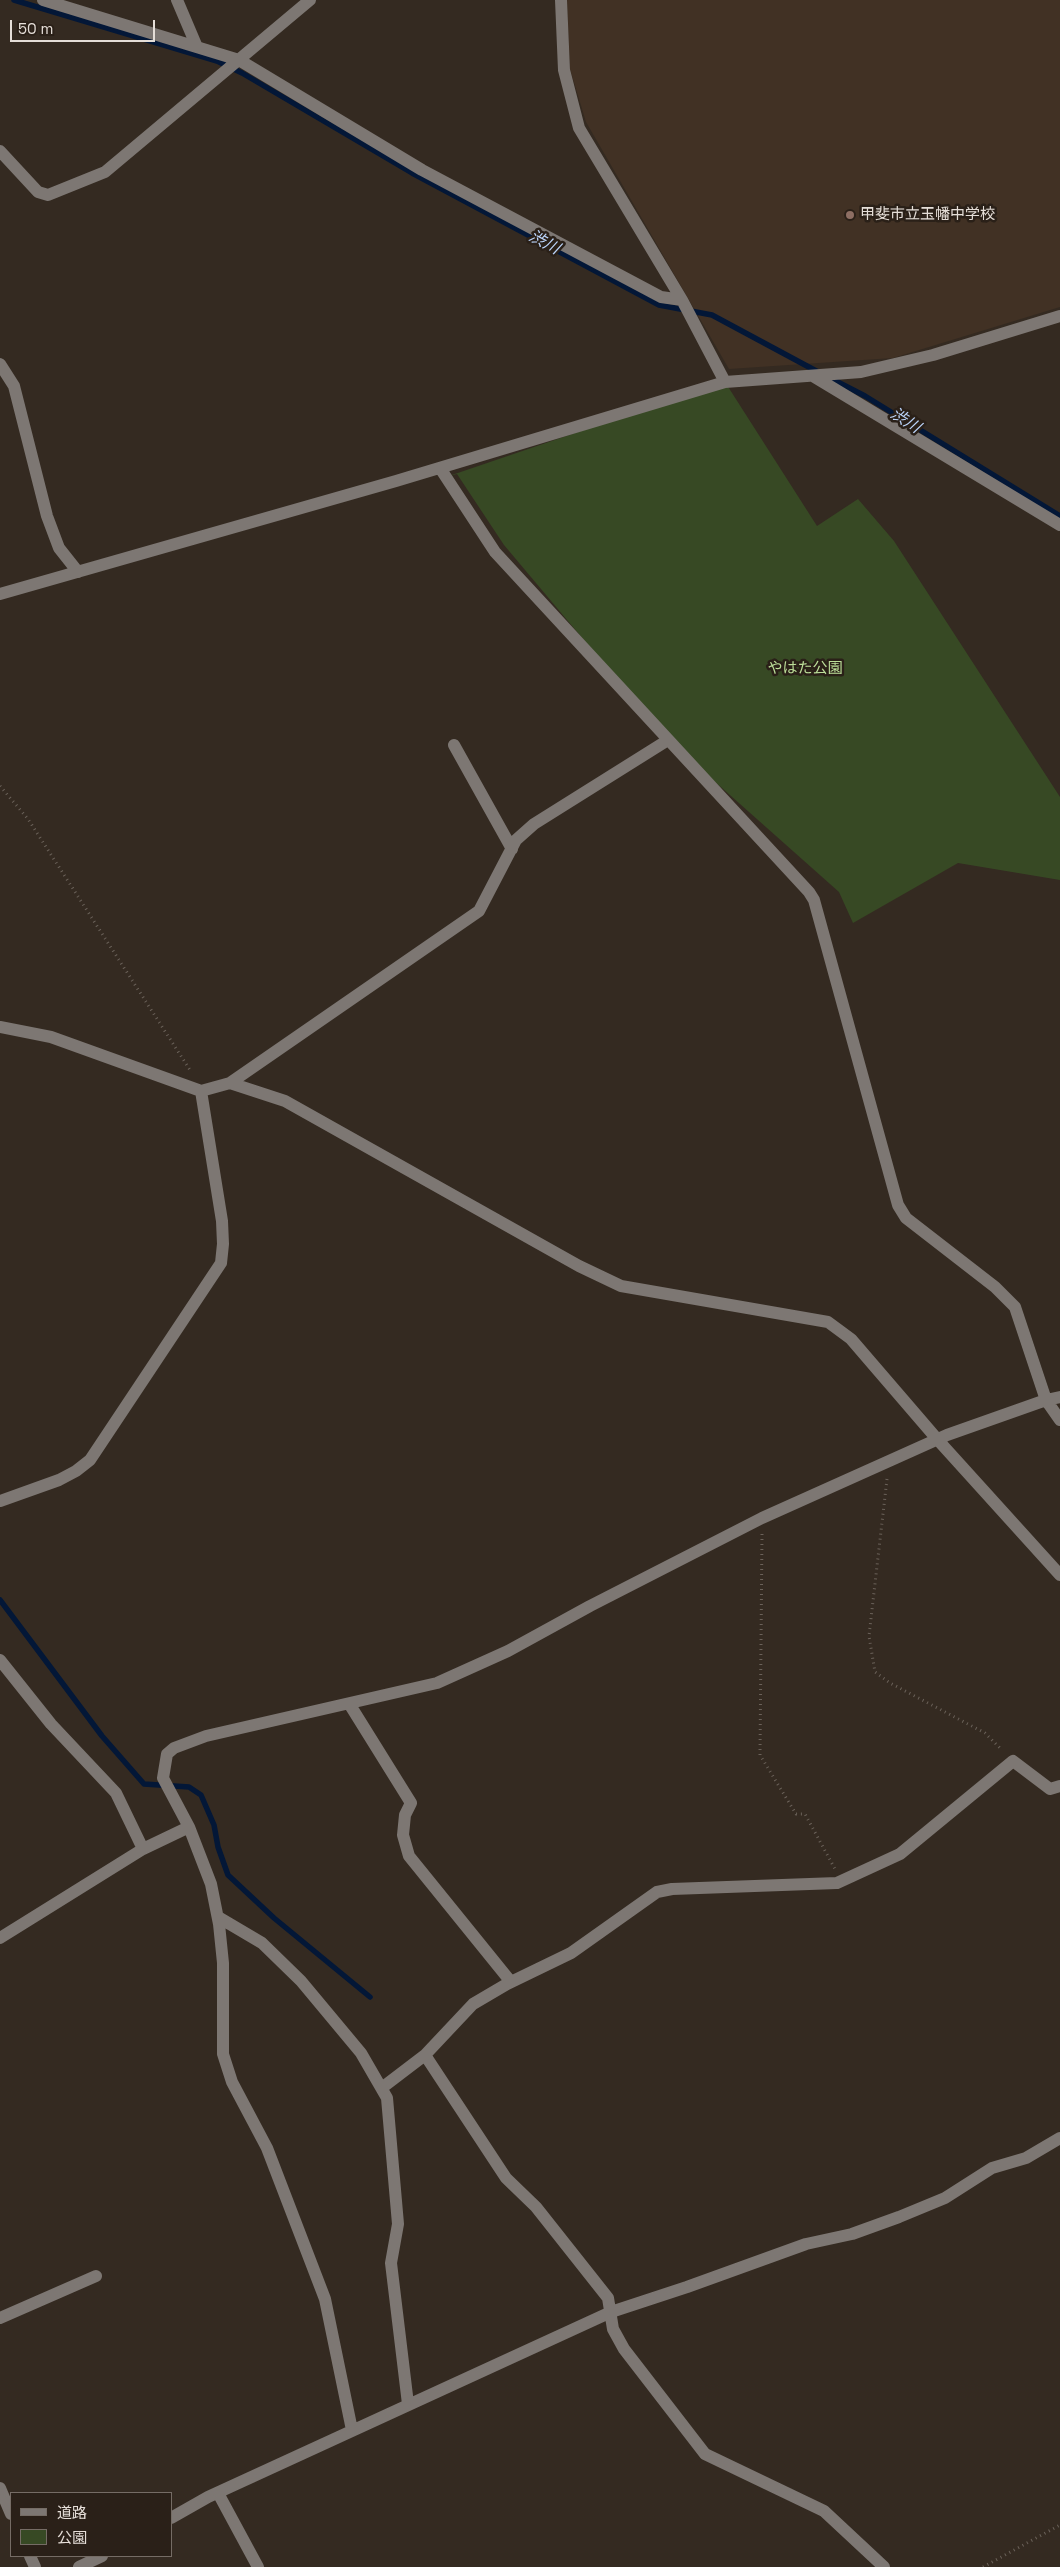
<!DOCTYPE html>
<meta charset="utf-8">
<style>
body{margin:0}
#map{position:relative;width:1060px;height:2567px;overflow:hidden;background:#342a21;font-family:"Space Grotesk","Noto Sans JP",sans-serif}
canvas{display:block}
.legend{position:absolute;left:10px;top:2492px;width:162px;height:65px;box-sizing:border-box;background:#2a2018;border:1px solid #756c65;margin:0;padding:6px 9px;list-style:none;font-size:15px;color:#e5ded8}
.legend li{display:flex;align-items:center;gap:10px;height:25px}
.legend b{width:25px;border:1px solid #756c65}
.scale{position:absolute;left:10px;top:20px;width:145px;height:22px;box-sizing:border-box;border:2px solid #e5ded8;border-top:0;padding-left:6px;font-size:15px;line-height:18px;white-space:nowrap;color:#e5ded8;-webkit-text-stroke:4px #2a2018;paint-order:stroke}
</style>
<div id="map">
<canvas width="1060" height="2567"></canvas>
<ul class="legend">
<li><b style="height:6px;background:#7d7773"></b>道路</li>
<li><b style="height:14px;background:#374924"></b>公園</li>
</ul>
<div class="scale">50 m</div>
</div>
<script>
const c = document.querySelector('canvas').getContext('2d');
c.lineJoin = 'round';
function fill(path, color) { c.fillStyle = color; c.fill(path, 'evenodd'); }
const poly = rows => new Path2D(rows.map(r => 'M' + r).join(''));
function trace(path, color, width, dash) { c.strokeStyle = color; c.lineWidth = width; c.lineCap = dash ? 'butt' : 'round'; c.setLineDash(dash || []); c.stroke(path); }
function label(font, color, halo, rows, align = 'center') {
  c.font = font + ' "Space Grotesk","Noto Sans JP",sans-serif'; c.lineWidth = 5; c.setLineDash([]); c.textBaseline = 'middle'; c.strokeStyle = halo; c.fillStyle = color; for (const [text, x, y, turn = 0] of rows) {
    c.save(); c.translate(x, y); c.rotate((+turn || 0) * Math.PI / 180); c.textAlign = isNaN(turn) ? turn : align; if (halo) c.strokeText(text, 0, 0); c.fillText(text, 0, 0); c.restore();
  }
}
const built = poly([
 [567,0,1060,0,1060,307,893,358,729,369,586,122,570,69]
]);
const green = poly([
 [725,382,817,526,858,499,894,541,1060,797,1060,880,958,863,853,923,839,892,668,740,504,545,457,474,446,477]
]);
const stream = poly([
 [14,0,217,61,242,73,412,173,659,305,712,315,820,373],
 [828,377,865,396,1060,516],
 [0,1600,102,1736,144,1784,189,1787,201,1795,214,1825,218,1847,228,1875,274,1918,370,1997]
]);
const path = poly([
 [0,786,28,819,190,1070],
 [887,1479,869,1636,875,1672,890,1683,985,1733,1002,1750],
 [762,1534,760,1755,796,1814,805,1814,835,1869],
 [983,2567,1060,2525]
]);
const minor = poly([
 [43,0,239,60,422,170,661,297,682,300],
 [177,0,197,47],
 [561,0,564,70,579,128,682,300,725,382],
 [0,151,38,192,48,195,105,172,310,0],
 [0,364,14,386,47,516,59,548,78,572],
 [813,376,1060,525],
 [440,468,495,552,809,892,814,900,898,1205,906,1218,995,1287,1015,1307,1046,1400,1060,1420],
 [0,594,396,481,725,382,861,372,933,355,1060,316],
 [454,745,512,849],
 [0,1027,51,1037,201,1091,230,1083,479,911,516,840,534,824,668,740],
 [230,1083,285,1101,579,1266,621,1286,828,1322,851,1339,937,1439,1060,1575],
 [0,1501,59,1480,76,1471,90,1460,221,1263,223,1244,222,1221,201,1091],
 [0,1660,51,1724,116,1793,143,1849],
 [350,1705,411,1803,405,1815,403,1835,409,1856,511,1982],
 [189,1827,163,1778,167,1754,174,1748,206,1736,437,1683,508,1651,590,1606,762,1518,947,1435,1046,1400,1060,1397],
 [218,1917,262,1943,301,1981,361,2053,387,2098,398,2224,391,2263,408,2404],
 [0,1938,143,1849,189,1827,211,1884,219,1924,223,1963,223,2054,232,2082,267,2148,325,2299,352,2430],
 [425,2055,506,2178,536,2207,608,2298,613,2329,624,2349,705,2454,824,2511,884,2567],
 [383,2087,425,2055,473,2004,507,1984,571,1953,657,1892,672,1889,837,1883,900,1854,1013,1761,1050,1789,1060,1786],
 [0,2318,96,2276],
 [0,2488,11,2514],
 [218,2493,258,2567],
 [171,2518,208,2497,611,2312,687,2287,806,2244,852,2234,899,2217,945,2198,992,2168,1026,2158,1060,2138],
 [30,2556,35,2567],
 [79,2567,102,2556]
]);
const markers = [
 [850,215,5,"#8d6e63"]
];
const poiNames = [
 ["甲斐市立玉幡中学校",860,215]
];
const parkNames = [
 ["やはた公園",805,669]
];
const waterNames = [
 ["渋川",544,243,28],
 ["渋川",905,421,32]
];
fill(built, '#413124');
fill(green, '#374924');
trace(stream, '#031737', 5.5);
trace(path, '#6b625a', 3, [1, 4]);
trace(minor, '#7d7773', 12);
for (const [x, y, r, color] of markers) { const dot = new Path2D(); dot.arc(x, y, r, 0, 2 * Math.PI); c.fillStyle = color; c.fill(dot); trace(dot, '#2a2018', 2); }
label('15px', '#e5ded8', '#2a2018', poiNames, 'left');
label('15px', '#bcde99', '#2a2018', parkNames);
label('italic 16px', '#bbd4fa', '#2a2018', waterNames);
</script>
